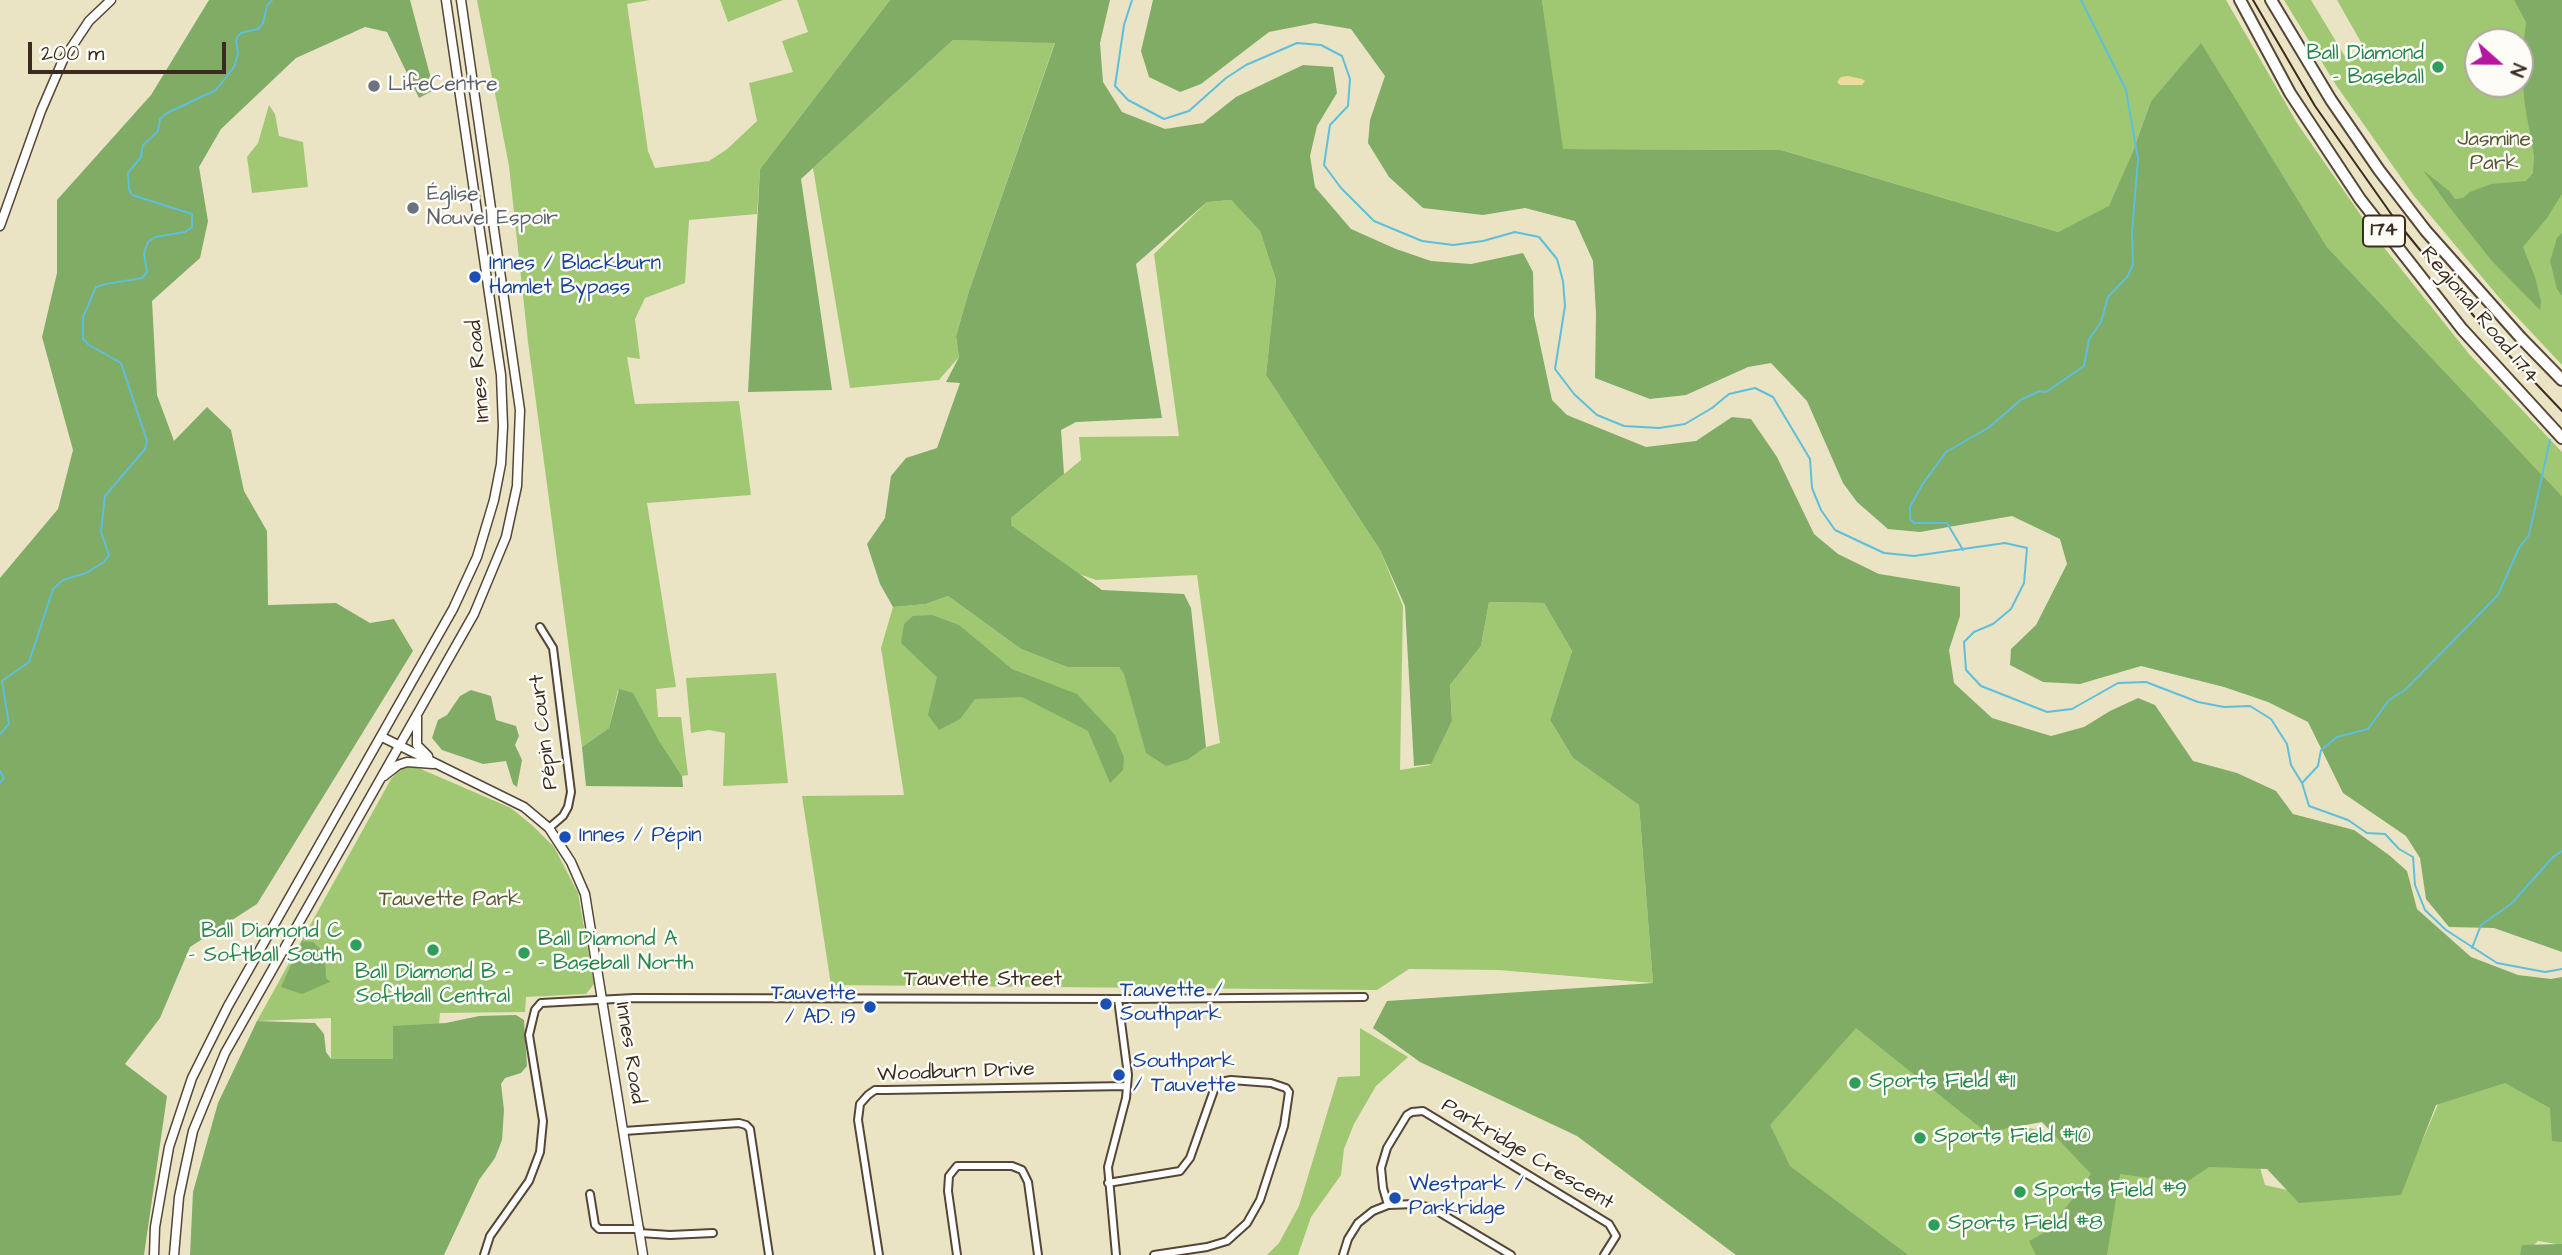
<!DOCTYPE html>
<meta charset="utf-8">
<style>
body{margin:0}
#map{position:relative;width:2562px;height:1255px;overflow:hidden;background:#eae4c4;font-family:"Architects Daughter",sans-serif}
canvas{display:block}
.north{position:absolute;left:2464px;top:28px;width:70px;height:70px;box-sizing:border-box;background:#fdfcf7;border:2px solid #afa8a0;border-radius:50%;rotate:111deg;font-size:19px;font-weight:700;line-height:28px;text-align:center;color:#3b2a1e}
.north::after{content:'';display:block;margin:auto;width:24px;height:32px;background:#b5179e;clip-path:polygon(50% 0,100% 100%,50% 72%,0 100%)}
.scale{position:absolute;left:28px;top:42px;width:198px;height:32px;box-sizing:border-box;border:4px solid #3b2a1e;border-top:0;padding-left:9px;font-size:21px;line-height:24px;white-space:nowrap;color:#3b2a1e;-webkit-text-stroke:5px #fdfcf7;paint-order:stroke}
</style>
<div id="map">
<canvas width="2562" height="1255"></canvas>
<div class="north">N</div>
<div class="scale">200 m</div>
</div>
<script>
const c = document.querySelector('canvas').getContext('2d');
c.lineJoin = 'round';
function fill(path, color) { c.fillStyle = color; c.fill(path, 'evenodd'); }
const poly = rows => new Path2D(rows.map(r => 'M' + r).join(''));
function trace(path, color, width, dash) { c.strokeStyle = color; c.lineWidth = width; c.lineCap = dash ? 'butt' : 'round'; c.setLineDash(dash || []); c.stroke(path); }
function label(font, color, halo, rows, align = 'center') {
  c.font = font + ' "Architects Daughter",sans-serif'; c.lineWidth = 5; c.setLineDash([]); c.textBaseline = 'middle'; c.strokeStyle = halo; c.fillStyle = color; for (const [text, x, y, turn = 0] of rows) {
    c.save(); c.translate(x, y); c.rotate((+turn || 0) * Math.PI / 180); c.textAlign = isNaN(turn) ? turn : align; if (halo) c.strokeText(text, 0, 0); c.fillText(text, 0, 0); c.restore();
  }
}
const green = poly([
 [477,0,650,0,627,4,648,151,655,168,709,161,726,150,757,121,749,83,793,72,782,41,808,32,797,0,890,0,760,169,757,214,689,220,685,283,645,298,635,319,640,359,627,357,635,404,739,401,751,495,647,503,676,687,656,689,658,717,681,717,688,775,682,776,658,739,618,690,609,728,582,747,528,342,509,166],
 [720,0,783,0,728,22],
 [1542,0,2226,0,2297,123,2378,240,2469,354,2562,452,2562,496,2327,247,2201,44,2151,101,2133,151,2109,207,2058,232,1781,150,1562,149],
 [2284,0,2311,0,2349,63,2362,44,2337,0,2562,0,2562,365,2502,301,2414,196,2336,85],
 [2478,42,2520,42,2520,84,2478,84],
 [953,40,1055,42,969,291,956,336,959,357,939,380,850,388,813,168],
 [269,105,275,114,279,136,303,142,308,187,252,193,247,157,258,143],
 [1231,200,1260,231,1276,280,1266,375,1380,550,1403,606,1400,770,1430,765,1452,721,1450,685,1481,646,1489,602,1544,603,1572,651,1550,720,1573,758,1639,805,1653,983,1499,970,1409,969,1377,990,831,985,802,796,904,795,881,648,893,607,926,604,948,596,1021,649,1067,667,1119,667,1189,759,1206,747,1220,743,1197,575,1096,580,1079,574,1011,525,1011,518,1081,460,1079,437,1179,436,1154,254,1207,202],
 [776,673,788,783,723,786,725,733,709,730,691,733,686,678],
 [414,766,511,808,533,826,554,847,578,893,594,984,586,994,526,997,525,1012,440,1013,439,1024,393,1059,331,1059,331,1018,257,1021,391,779,402,767],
 [1857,1006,1971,1115,2191,1164,2259,1164,2265,1185,2328,1199,2404,1183,2455,1065,2562,1097,2562,1245,2538,1241,2525,1255,1887,1255,1776,1172,1761,1120],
 [1360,1028,1408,1057,1376,1086,1354,1124,1344,1149,1341,1175,1311,1217,1298,1255,1267,1255,1279,1243,1299,1206,1338,1077,1360,1076]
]);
const forest = poly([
 [209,0,410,0,434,90,419,98,387,32,365,27,296,58,221,129,199,167,208,221,200,258,152,301,157,395,174,441,207,407,231,430,244,491,267,531,268,605,336,603,370,623,394,619,413,651,257,904,190,947,160,1018,125,1064,167,1096,144,1255,0,1255,0,578,58,509,73,450,42,337,57,273,57,200,151,95],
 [890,0,1110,0,1100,43,1103,82,1122,112,1165,129,1203,123,1236,97,1303,65,1333,67,1337,93,1317,126,1310,156,1315,187,1351,229,1396,249,1431,261,1471,264,1523,253,1533,272,1534,316,1552,400,1567,415,1646,447,1696,441,1732,417,1751,419,1777,457,1814,534,1838,554,1879,574,1960,587,1960,616,1949,650,1954,683,1992,718,2051,736,2084,727,2110,711,2138,698,2155,705,2193,761,2237,773,2276,791,2293,814,2354,830,2389,855,2407,871,2417,909,2471,957,2518,975,2551,979,2562,977,2562,1142,2552,1141,2550,1108,2505,1083,2436,1105,2401,1195,2299,1203,2267,1169,2209,1167,2185,1183,2120,1174,2107,1255,2036,1255,2029,1241,2049,1230,2091,1174,2042,1122,1993,1131,1982,1129,1856,1028,1770,1125,1790,1166,1908,1255,1736,1255,1577,1136,1420,1062,1373,1028,1387,1001,1653,983,1639,805,1573,758,1550,720,1572,651,1544,603,1489,602,1481,646,1450,685,1452,721,1431,764,1414,766,1405,606,1380,550,1266,375,1276,280,1260,231,1231,200,1207,202,1136,264,1162,418,1076,422,1061,430,1064,474,1011,518,1011,525,1102,590,1184,594,1191,608,1206,747,1189,759,1166,766,1146,753,1124,674,1119,667,1067,667,1021,649,948,596,926,604,893,607,880,584,867,544,885,518,891,476,906,458,937,448,960,383,946,382,959,357,956,336,969,291,1055,43,953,40,801,179,832,390,748,392,760,169],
 [1153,0,1542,0,1563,149,1781,150,2058,232,2109,206,2133,151,2151,101,2201,43,2327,247,2562,496,2562,952,2494,928,2449,927,2426,899,2420,858,2406,836,2343,793,2308,722,2268,702,2224,687,2141,666,2080,684,2043,682,2010,665,2011,649,2036,625,2067,564,2060,539,2012,516,1920,532,1888,529,1857,502,1843,483,1807,401,1771,363,1748,367,1686,395,1650,399,1595,378,1596,314,1593,261,1575,221,1525,208,1483,215,1423,208,1389,177,1368,143,1370,120,1385,76,1351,29,1315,23,1269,32,1201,84,1180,92,1149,77,1141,51],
 [2514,0,2562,0,2562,194,2547,218,2523,247,2535,277,2541,301,2540,310,2491,260,2447,204,2423,170,2449,191,2455,199,2463,198,2470,192,2491,184,2526,181,2533,173,2534,156,2525,106,2521,63,2526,22],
 [2562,233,2562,296,2557,289,2550,261,2557,238],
 [932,615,959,625,1012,669,1077,694,1115,735,1124,758,1123,770,1110,783,1088,731,1022,697,975,699,960,719,939,730,928,715,937,677,901,643,904,624,913,616],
 [619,689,633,693,658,739,682,776,683,787,586,786,582,747,609,728],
 [471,690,491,696,496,720,516,726,519,736,515,745,522,760,517,787,513,784,506,761,483,764,442,750,432,738,438,720,447,715,460,696],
 [302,941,313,942,325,954,326,978,330,982,302,994,281,987],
 [516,1015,524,1020,527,1066,521,1073,505,1078,501,1084,504,1110,502,1140,495,1158,479,1180,444,1255,190,1255,193,1192,218,1103,257,1021,315,1023,324,1034,326,1052,331,1059,393,1059,393,1026,446,1023,479,1016],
 [2562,1244,2562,1255,2520,1255,2522,1245]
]);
const sand = poly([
 [1848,76,1862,79,1865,81,1862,85,1840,85,1837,82,1841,77]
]);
const stream = poly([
 [1132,0,1124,25,1115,86,1128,100,1164,119,1189,111,1226,78,1246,65,1297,43,1321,45,1342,56,1350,79,1348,106,1330,125,1324,165,1341,188,1374,221,1422,241,1453,245,1483,241,1515,232,1539,237,1557,259,1563,281,1565,306,1555,369,1574,394,1597,415,1624,426,1659,428,1685,424,1712,408,1729,394,1755,388,1773,397,1810,459,1812,488,1821,510,1835,530,1884,553,1914,556,2005,543,2027,548,2024,583,2011,609,1993,624,1974,632,1964,642,1966,670,1981,686,2047,712,2072,709,2118,683,2146,682,2198,702,2224,707,2250,706,2271,719,2287,744,2291,765,2302,783,2309,806,2348,820,2367,833,2385,834,2399,849,2413,857,2415,885,2425,910,2446,930,2497,963,2545,972,2562,969],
 [1963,550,1947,523,1914,523,1910,519,1910,507,1922,485,1946,452,1988,428,2022,399,2040,391,2046,392,2084,366,2089,339,2101,322,2108,297,2127,277,2133,265,2132,232,2138,159,2126,90,2081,0],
 [0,734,9,724,2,681,29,662,53,589,63,580,86,573,104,562,109,555,101,532,105,496,145,449,147,441,121,363,89,345,83,339,83,317,96,287,106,284,142,278,147,272,144,253,148,242,155,237,185,232,192,227,192,214,132,195,129,189,128,173,141,157,143,145,158,131,160,119,167,113,216,90,224,80,234,67,238,54,236,41,238,36,241,33,258,29,263,23,267,6,272,0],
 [0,771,4,778,0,783],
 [2302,783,2318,766,2321,750,2337,737,2368,729,2389,700,2405,690,2498,595,2519,548,2529,535,2550,440],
 [2472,948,2481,925,2511,904,2553,857,2562,851]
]);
const street = poly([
 [540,627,553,648,571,792,568,807,563,816,549,828],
 [624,1131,739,1123,746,1125,750,1129,769,1255],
 [1108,1183,1180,1171,1190,1158,1214,1090,1220,1082,1231,1080,1271,1083,1286,1088,1289,1092,1284,1126,1260,1200,1247,1223,1227,1241,1207,1247,1154,1255],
 [590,1194,595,1225,599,1229,640,1229],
 [1388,1205,1383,1188,1381,1168,1387,1148,1407,1115,1412,1112,1423,1111,1609,1224,1616,1236,1604,1255],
 [640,1233,670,1235,713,1233],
 [484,1255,490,1236,529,1181,540,1152,543,1121,529,1035,535,1010,541,1003,634,998,1124,999,1364,997],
 [879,1255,858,1120,860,1104,868,1095,875,1090,885,1090,1127,1086],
 [957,1255,948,1191,949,1176,957,1166,1012,1166,1022,1170,1028,1182,1038,1255],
 [1116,1255,1108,1167,1126,1098,1128,1075,1118,999],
 [1343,1255,1348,1239,1358,1223,1373,1211,1388,1205,1415,1204,1432,1208,1511,1255]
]);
const secondary = poly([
 [0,226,41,111,63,60,89,21,111,0],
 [417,717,417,745,428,756],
 [382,737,524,807,549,828,571,862,585,894,643,1255],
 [384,776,398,765,407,762,433,764],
 [154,1255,155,1227,169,1147,192,1078,228,1006,453,609,477,557,494,500,501,464,503,426,501,375,446,0],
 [174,1255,179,1197,193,1131,225,1053,474,614,506,537,517,486,520,410,461,0]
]);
const highway = poly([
 [2240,0,2290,93,2360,199,2462,329,2562,438],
 [2271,0,2331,100,2379,170,2426,231,2521,338,2562,380]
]);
const tram = poly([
 [2253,0,2315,106,2394,218,2486,331,2562,411]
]);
const markers = [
 [2438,67,7,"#2e9e5b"],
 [374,86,7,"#6b7280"],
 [413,208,7,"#6b7280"],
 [475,277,7,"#1a4fb4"],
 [565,837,7,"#1a4fb4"],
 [356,945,7,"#2e9e5b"],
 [433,950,7,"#2e9e5b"],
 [524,953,7,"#2e9e5b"],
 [1106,1004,7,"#1a4fb4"],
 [870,1007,7,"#1a4fb4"],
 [1119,1075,7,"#1a4fb4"],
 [1855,1083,7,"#2e9e5b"],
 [1920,1138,7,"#2e9e5b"],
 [2020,1192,7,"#2e9e5b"],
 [1395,1198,7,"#1a4fb4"],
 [1934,1225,7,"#2e9e5b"]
];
const shields = [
 [2384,231,42]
];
const shieldNames = [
 ["174",2384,231]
];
const leisureNames = [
 ["Ball Diamond",2424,55,"right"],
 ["- Baseball",2424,79,"right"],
 ["Ball Diamond C",342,933,"right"],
 ["- Softball South",342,957,"right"],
 ["Ball Diamond A",538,941],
 ["- Baseball North",538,965],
 ["Ball Diamond B -",433,974,"center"],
 ["Softball Central",433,998,"center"],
 ["Sports Field #11",1869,1083],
 ["Sports Field #10",1934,1138],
 ["Sports Field #9",2034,1192],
 ["Sports Field #8",1948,1225]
];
const worshipNames = [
 ["LifeCentre",388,86],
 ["Église",427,196],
 ["Nouvel Espoir",427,220]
];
const parkNames = [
 ["Jasmine",2494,141],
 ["Park",2494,165],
 ["Tauvette Park",450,901]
];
const transitNames = [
 ["Innes / Blackburn",489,265],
 ["Hamlet Bypass",489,289],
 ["Innes / Pépin",579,837],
 ["Tauvette /",1120,992],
 ["Southpark",1120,1016],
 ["Tauvette",856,995,"right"],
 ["/ AD. 19",856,1019,"right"],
 ["Southpark",1133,1063],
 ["/ Tauvette",1133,1087],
 ["Westpark /",1409,1186],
 ["Parkridge",1409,1210]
];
const streetNames = [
 ["Regional Road 174",2479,316,50],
 ["Innes Road",480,371,-95],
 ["Pépin Court",545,732,-97],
 ["Tauvette Street",983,981],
 ["Innes Road",629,1053,81],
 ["Woodburn Drive",956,1073,-2],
 ["Parkridge Crescent",1527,1155,31]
];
fill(green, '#a0c873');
fill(forest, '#80ac65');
fill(sand, '#eeda9e');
trace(stream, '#5ebfdc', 2);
trace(street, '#554637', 10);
trace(secondary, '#554637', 11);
trace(highway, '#554637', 14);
trace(street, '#fff', 6);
trace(secondary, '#fff', 8);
trace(highway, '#fff', 10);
trace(tram, '#3b2a1e', 2);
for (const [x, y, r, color] of markers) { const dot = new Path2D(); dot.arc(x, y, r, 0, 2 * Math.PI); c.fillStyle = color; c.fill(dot); trace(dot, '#fdfcf7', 2.5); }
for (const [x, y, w] of shields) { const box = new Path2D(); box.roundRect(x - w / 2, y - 15.5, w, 31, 5); c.fillStyle = '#fdfcf7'; c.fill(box); trace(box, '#3b2a1e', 2); }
label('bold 19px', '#3b2a1e', null, shieldNames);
label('21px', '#27864d', '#fdfcf7', leisureNames, 'left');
label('21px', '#5b616d', '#fdfcf7', worshipNames, 'left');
label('21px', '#595938', '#fdfcf7', parkNames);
label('21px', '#164399', '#fdfcf7', transitNames, 'left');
label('21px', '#3b2a1e', '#fdfcf7', streetNames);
</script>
